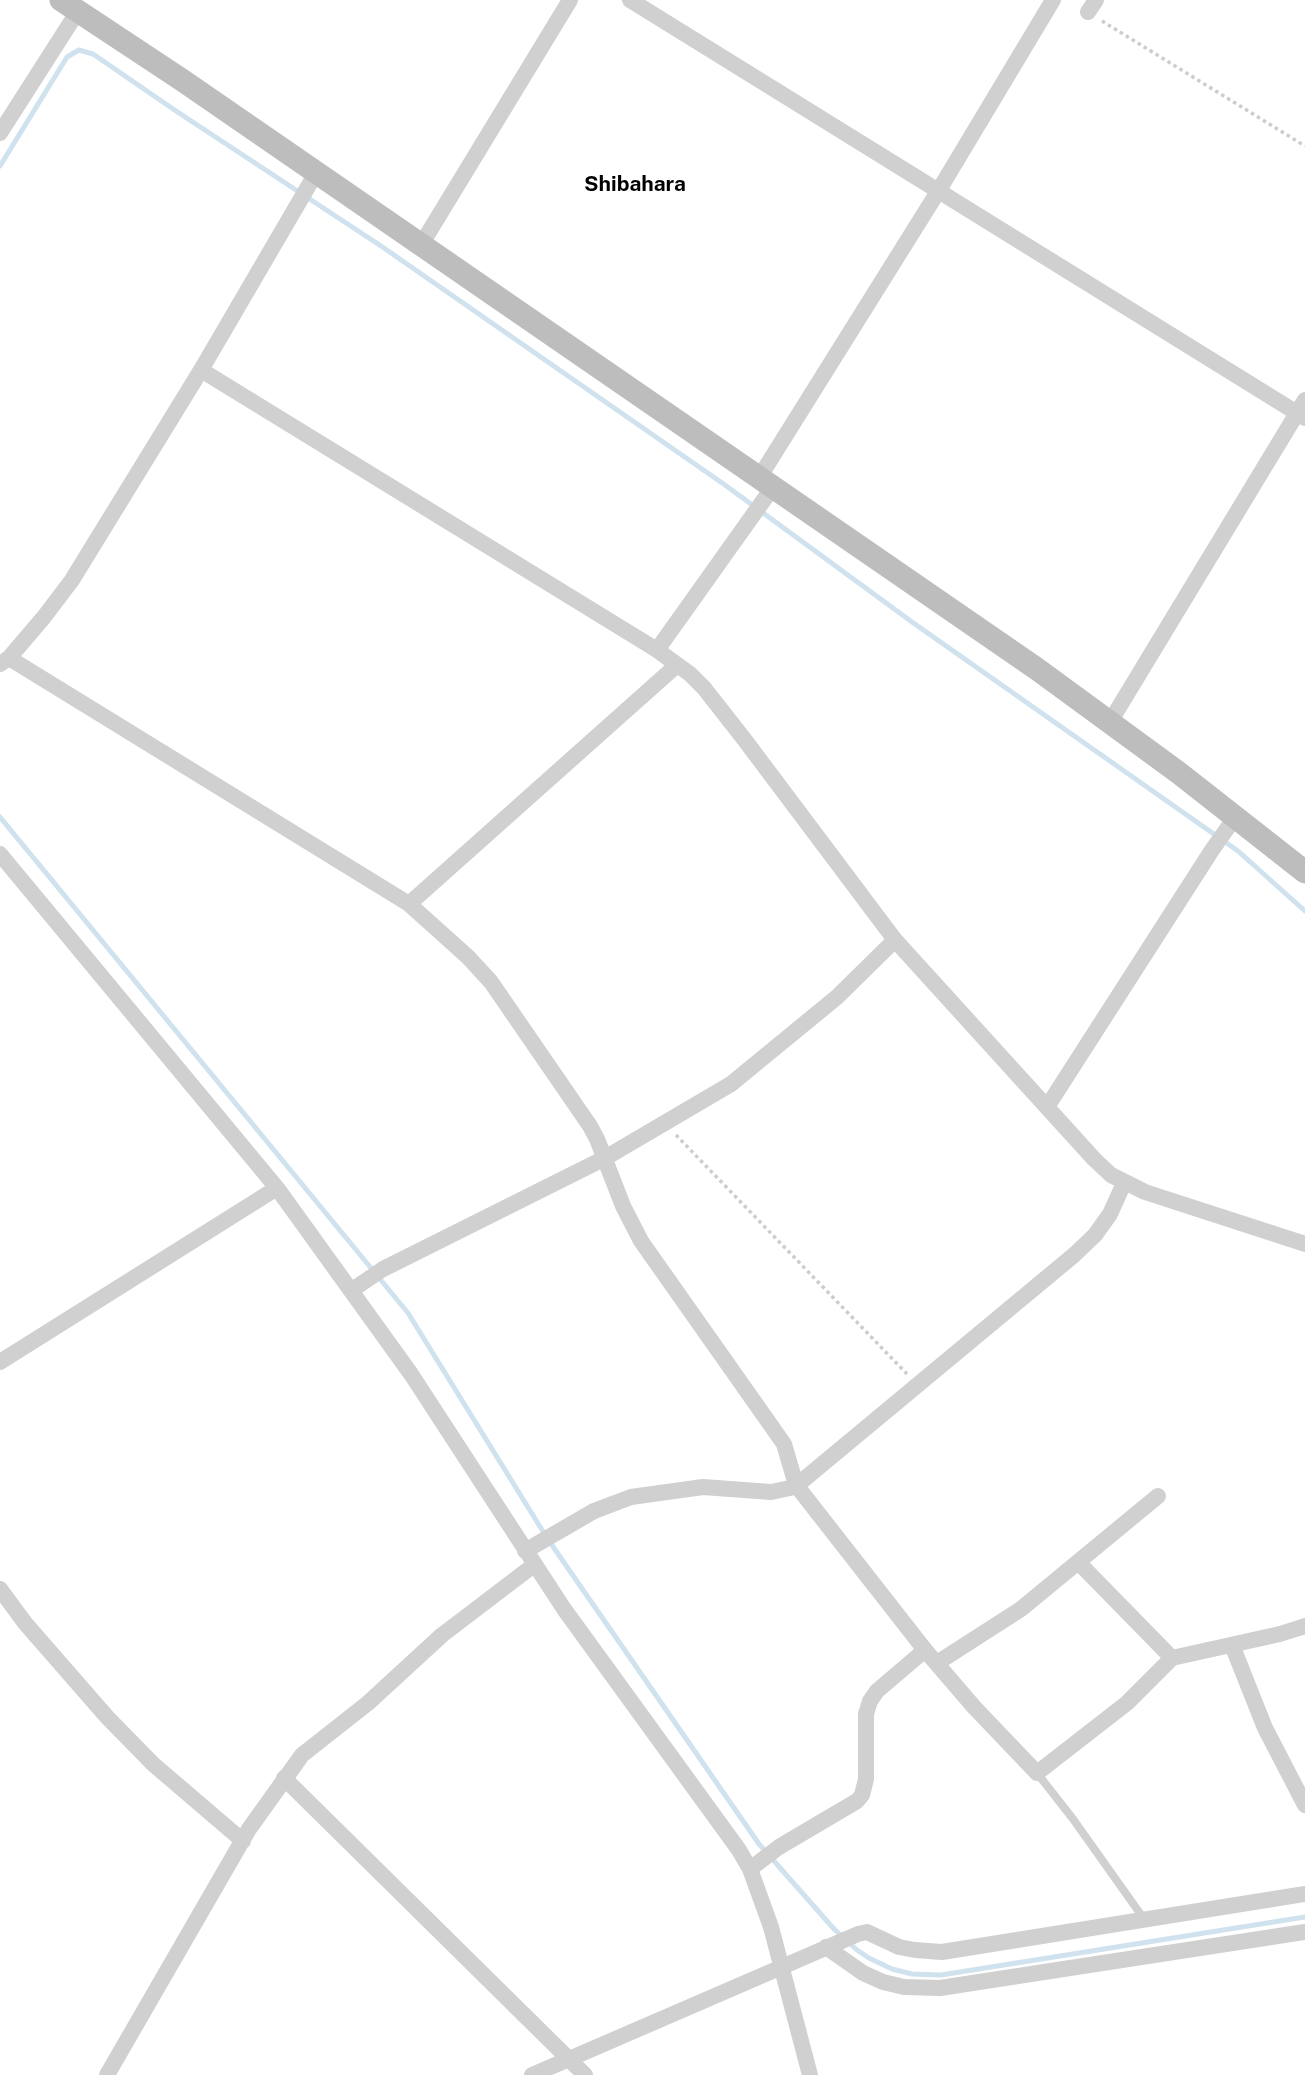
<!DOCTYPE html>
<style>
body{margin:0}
canvas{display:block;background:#fff}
</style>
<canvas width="1305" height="2075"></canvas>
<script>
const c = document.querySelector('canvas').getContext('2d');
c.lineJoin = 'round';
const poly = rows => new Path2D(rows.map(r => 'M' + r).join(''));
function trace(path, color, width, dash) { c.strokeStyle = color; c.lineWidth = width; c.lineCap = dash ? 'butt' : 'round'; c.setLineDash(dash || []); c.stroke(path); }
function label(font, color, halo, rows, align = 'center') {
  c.font = font + ' "Public Sans",sans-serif'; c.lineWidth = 7; c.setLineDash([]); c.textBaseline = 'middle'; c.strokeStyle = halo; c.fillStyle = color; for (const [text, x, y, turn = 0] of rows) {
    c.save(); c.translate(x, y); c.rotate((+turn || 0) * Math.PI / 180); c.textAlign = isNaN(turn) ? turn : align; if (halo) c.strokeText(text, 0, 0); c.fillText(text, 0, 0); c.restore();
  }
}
const stream = poly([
 [0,166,67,57,79,50,93,54,176,111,381,246,725,485,912,622,1238,851,1305,911],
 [0,817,408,1313,547,1538,759,1844,834,1929,857,1950,869,1958,892,1969,912,1974,941,1975,1305,1917]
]);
const path = poly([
 [1102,21,1305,146],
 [676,1135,907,1374]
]);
const lane = poly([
 [1037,1773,1073,1819,1144,1919]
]);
const street = poly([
 [630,0,1305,418],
 [1088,12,1096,0],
 [0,133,78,11],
 [421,245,570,0],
 [201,370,657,650,690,674,704,688,744,739,895,940,1094,1159,1111,1175,1145,1192,1305,1244],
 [759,478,939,190,1053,0],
 [657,650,773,487],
 [9,658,409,904,468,957,491,982,590,1126,597,1139,623,1206,641,1241,784,1444,796,1485,925,1650,974,1707,1037,1773,1127,1703,1172,1658],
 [0,664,9,658,44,617,72,580,201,370,316,173],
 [1110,722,1305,400],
 [0,854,277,1188,411,1374,564,1609,739,1850,750,1869,771,1927,810,2075],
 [409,904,677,665],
 [1047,1107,1212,850,1236,816],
 [352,1290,383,1269,605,1158,731,1084,837,997,895,940],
 [0,1362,277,1188],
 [525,1551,594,1511,631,1497,703,1487,771,1492,790,1488,802,1481,1074,1255,1095,1235,1110,1214,1124,1183],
 [1078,1562,1172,1658,1280,1634,1305,1626],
 [0,1589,25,1623,107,1717,153,1764,243,1841],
 [1232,1645,1265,1728,1305,1805],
 [937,1663,1021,1609,1158,1496],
 [284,1778,585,2075],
 [750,1869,779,1847,857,1801,862,1795,866,1779,866,1714,870,1701,877,1691,925,1650],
 [826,1947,863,1973,883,1982,904,1987,940,1988,1305,1932],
 [107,2075,249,1829,302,1755,368,1703,442,1635,534,1565],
 [532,2075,858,1934,867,1932,899,1947,915,1950,942,1952,1305,1894]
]);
const secondary = poly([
 [61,0,182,80,1037,669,1179,773,1305,872]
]);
const quarterNames = [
 ["Shibahara",635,185]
];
trace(stream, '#cfe2ee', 5);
trace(path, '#cdcdcd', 3.5, [3.5, 3.5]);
trace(lane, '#d0d0d0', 8);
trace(street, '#d0d0d0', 16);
trace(secondary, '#bdbdbd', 23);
label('bold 21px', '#000', '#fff', quarterNames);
</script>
